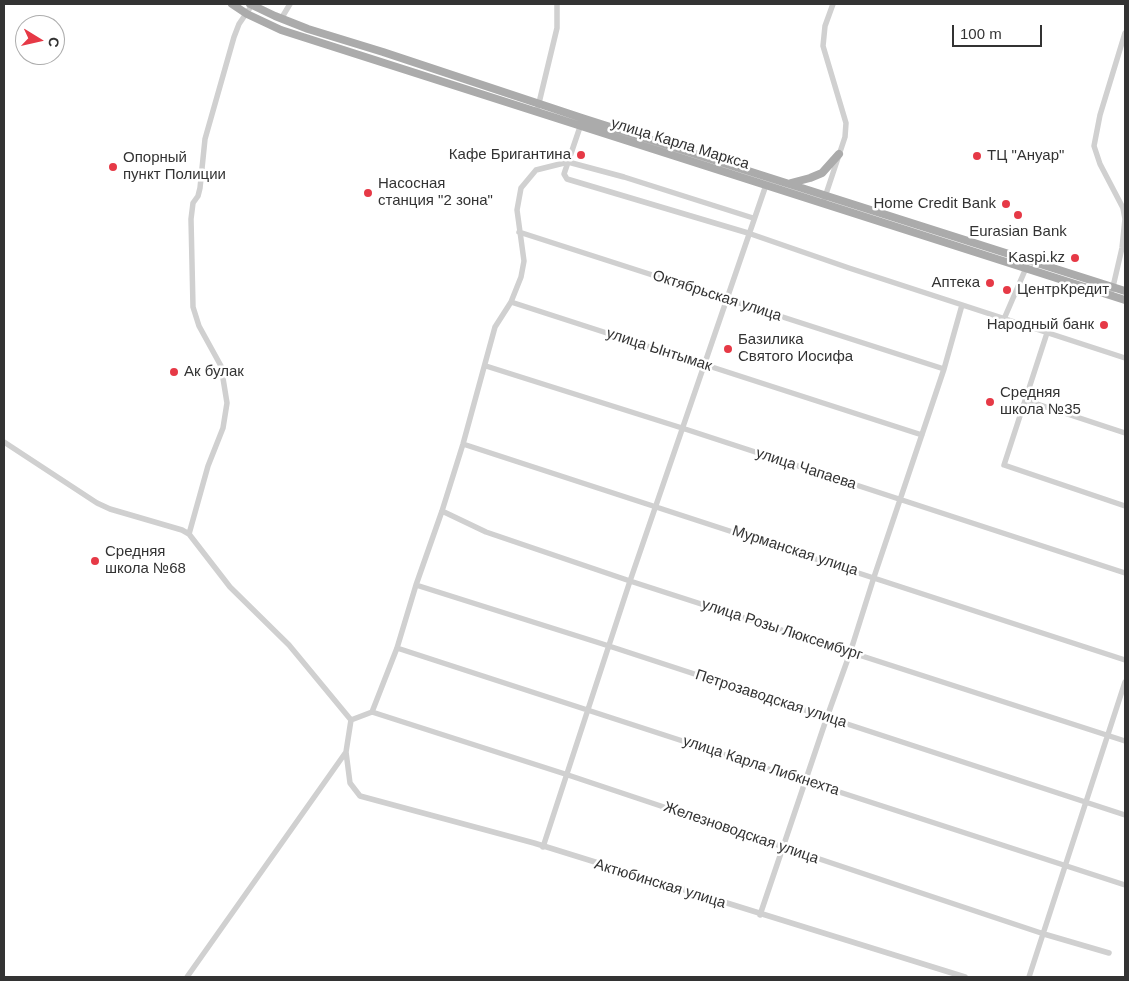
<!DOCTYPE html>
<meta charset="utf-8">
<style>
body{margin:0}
#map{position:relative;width:1129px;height:981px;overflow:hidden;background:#fff;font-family:Helvetica,sans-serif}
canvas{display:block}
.frame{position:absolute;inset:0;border:5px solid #333;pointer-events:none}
.north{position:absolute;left:15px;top:15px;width:50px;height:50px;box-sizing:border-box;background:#fff;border:1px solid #adadad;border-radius:50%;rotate:99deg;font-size:14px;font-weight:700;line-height:20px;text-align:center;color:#333}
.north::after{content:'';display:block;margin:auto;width:18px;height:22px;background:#e63946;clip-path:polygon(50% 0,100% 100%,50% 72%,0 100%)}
.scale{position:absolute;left:952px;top:25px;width:90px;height:22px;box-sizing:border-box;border:2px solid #333;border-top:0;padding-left:6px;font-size:15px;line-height:18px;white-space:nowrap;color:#333;-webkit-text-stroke:4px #fff;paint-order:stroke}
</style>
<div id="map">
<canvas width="1129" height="981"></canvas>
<div class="frame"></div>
<div class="north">С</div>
<div class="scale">100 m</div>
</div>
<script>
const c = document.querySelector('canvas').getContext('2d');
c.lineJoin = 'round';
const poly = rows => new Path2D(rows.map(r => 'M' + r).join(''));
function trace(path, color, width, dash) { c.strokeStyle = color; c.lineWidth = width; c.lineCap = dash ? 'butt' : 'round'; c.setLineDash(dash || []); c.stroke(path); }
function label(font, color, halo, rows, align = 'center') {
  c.font = font + ' Helvetica,sans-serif'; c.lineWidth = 5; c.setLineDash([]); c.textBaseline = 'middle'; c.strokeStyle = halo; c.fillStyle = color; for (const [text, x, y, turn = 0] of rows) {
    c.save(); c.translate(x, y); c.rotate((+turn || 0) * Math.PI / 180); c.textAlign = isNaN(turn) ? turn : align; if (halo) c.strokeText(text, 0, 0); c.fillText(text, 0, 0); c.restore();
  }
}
const minor = poly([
 [281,19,290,4],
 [538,107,557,28,557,4],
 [580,127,564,174,567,179,748,233,849,268,1125,358],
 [824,200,845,137,846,123,823,46,825,26,833,4],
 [753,218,624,177,568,162,536,170,521,188,517,210,524,261,521,277,511,302,495,327,463,444,442,511,416,585,397,648,372,712,351,720,346,752,350,783,360,796,534,843,965,977],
 [519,232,944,369],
 [1112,291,1122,248,1125,219,1123,208,1100,164,1094,146,1100,115,1125,33],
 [511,302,922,435],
 [1004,319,1026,268],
 [1047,333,1004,465,1125,506],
 [486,366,682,428,1125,573],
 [1025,400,1125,433],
 [4,442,97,503,110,509,182,530,189,534,230,587,289,645,351,720],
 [463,444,1125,660],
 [442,511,486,532,630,581,1125,741],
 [189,534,208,466,223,428,227,403,221,366,199,326,193,307,191,219,193,203,198,196,200,188,205,139,234,37,239,24,252,5],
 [416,585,609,646,1125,815],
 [397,648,1125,885],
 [372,712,565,774,1044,934,1109,953],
 [543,847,630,581,766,185],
 [760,915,827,717,850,653,874,577,944,369,962,305],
 [187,977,346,752],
 [1029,977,1125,682]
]);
const major = poly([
 [232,4,247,14,281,30,1125,300],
 [250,4,275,16,308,29,383,52,582,118,1125,291],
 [791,183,810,178,822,173,839,154]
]);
const markers = [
 [581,155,5,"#e63946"],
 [977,156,5,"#e63946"],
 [113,167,5,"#e63946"],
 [368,193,5,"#e63946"],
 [1006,204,5,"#e63946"],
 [1018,215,5,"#e63946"],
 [1075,258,5,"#e63946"],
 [990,283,5,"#e63946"],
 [1007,290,5,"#e63946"],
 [1104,325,5,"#e63946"],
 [728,349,5,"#e63946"],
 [174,372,5,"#e63946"],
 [990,402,5,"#e63946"],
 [95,561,5,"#e63946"]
];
const streetNames = [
 ["улица Карла Маркса",680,144,17],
 ["Октябрьская улица",717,296,18],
 ["улица Ынтымак",659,350,18],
 ["улица Чапаева",806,469,18],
 ["Мурманская улица",795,551,18],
 ["улица Розы Люксембург",782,630,18],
 ["Петрозаводская улица",771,699,18],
 ["улица Карла Либкнехта",761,766,18],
 ["Железноводская улица",741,833,19],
 ["Актюбинская улица",660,884,17]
];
const poiNames = [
 ["Кафе Бригантина",571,155,"right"],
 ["ТЦ \"Ануар\"",987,156],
 ["Опорный",123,158],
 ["пункт Полиции",123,175],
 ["Насосная",378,184],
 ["станция \"2 зона\"",378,201],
 ["Home Credit Bank",996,204,"right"],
 ["Eurasian Bank",1018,232,"center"],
 ["Kaspi.kz",1065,258,"right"],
 ["Аптека",980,283,"right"],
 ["ЦентрКредит",1017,290],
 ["Народный банк",1094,325,"right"],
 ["Базилика",738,340],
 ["Святого Иосифа",738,357],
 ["Ак булак",184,372],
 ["Средняя",1000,393],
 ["школа №35",1000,410],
 ["Средняя",105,552],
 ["школа №68",105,569]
];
trace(minor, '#d0d0d0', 5.5);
trace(major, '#ababab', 8);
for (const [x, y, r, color] of markers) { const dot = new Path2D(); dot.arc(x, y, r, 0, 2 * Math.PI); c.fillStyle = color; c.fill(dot); trace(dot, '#fff', 2); }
label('15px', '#333', '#fff', streetNames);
label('15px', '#333', '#fff', poiNames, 'left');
</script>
